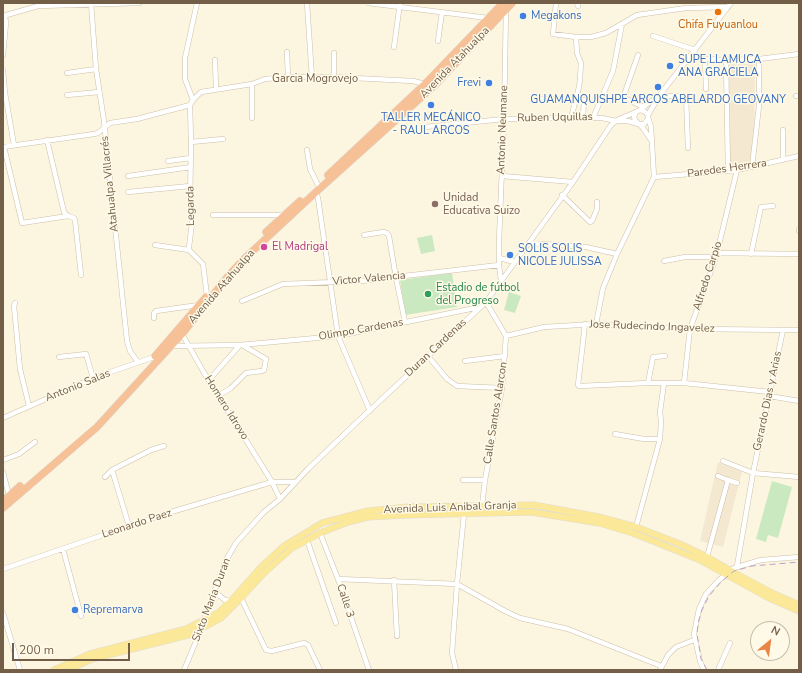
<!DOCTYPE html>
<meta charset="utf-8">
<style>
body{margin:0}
#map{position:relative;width:802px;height:673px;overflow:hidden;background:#fcf6e1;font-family:"Nunito Sans",sans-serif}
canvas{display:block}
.frame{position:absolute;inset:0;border:4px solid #735f48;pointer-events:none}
.north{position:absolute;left:750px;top:621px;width:40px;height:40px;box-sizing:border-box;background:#fffae8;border:1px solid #c7bca8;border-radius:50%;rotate:29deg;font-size:11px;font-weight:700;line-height:16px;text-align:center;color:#735f48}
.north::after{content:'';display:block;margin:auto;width:14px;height:18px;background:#e78645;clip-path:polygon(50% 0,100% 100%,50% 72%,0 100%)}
.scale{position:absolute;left:12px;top:643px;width:118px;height:18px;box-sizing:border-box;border:2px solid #735f48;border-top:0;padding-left:5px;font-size:12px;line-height:14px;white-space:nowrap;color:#735f48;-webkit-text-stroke:3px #fffae8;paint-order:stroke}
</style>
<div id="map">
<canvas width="802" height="673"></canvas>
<div class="frame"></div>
<div class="north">N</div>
<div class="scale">200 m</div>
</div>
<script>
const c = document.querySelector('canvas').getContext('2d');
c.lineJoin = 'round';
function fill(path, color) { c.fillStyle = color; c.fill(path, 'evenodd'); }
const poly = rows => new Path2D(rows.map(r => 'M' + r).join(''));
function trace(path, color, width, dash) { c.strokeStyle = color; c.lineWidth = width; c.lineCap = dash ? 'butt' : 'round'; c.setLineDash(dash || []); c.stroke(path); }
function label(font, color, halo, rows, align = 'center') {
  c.font = font + ' "Nunito Sans",sans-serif'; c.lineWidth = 3; c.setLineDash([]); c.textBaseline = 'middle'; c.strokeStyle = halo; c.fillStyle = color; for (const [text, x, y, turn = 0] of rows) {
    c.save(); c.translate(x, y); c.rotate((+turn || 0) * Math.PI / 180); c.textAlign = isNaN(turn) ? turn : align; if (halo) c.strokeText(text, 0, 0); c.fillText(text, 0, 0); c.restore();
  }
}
const residential = poly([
 [728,64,755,64,754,169,727,169],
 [718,462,742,472,723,547,700,541]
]);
const green = poly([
 [432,235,435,251,421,254,417,238],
 [452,273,457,307,405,315,400,280],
 [509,292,521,296,515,313,504,310],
 [772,481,792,487,778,538,768,535,766,542,756,539]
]);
const minor = poly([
 [91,3,96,69,104,121,127,341,130,351,138,362],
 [307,3,312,78],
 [368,3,488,18],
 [556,3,553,34,576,37,591,37,606,33,637,15,686,8,728,7],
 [577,3,578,6],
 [3,16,38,6,139,3],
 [653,36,695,50],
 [438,41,442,12],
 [394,47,400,3],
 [287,52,288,77],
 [334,53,334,77],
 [3,55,6,23,5,16],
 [638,55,624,95,624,98,644,107],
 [689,58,726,60,759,59,799,54],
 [705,59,706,89],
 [215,60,216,89],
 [726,60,728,170],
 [3,70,5,93,14,145],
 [67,73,96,69],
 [252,84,252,118],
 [67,95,99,92],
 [659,96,686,96,688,148],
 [796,96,799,96],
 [538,99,575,99],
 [193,100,185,79,185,58,197,3],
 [190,105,191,142,190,206,192,223,189,247,189,250,203,264,207,296,208,298],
 [641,109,656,98],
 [648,115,659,96,731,3],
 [571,118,579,87,580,79,581,63,577,53,576,37],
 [583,118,584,100],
 [593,118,613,71,622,24],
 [639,124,644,124,648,119,648,115,644,111,640,110,636,112,634,117,635,120,643,128,651,140],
 [425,127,504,119,571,118,602,118,616,121,628,121,638,124],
 [47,140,64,212,68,216,74,218,75,220,81,275],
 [191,142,223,139],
 [3,147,94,134,98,133,110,123,137,119,190,105,193,100,201,92,252,84,265,79,288,77,334,77,413,81,425,84],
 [4,147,22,223,68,216],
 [307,150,310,169,318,185],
 [783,160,783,130],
 [168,161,191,158],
 [752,167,759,106,759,59],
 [128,176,191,167],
 [502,176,573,182],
 [654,177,737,170,799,156],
 [128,192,190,186],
 [316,192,318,198,338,336,370,411],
 [562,195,590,222,592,221,597,209,597,202],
 [213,215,284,215],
 [799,231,799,230],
 [364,235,383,232,387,233,389,236,396,278,405,322],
 [529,243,586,247,617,254],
 [155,245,189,250],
 [717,253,799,254],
 [751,254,761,207,773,206],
 [499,258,515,262],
 [664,261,685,257,716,257],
 [501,281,499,265,499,241,504,119,506,9],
 [242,301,283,284,361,281,499,265],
 [15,303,14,306,20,369,29,406],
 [154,318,154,313,156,311,199,305],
 [585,324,578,385,579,386,648,383,684,383,770,392],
 [596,324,603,288,617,254,654,177,651,127,648,117],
 [182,334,203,371,272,482,280,499],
 [506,336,544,327,596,324,690,329,799,330],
 [170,346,240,345],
 [428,356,447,379,457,386,502,388],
 [59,357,86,354,93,378],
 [465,361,505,356],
 [209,380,240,345,338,336,480,307],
 [648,383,653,357,665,356],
 [684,383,690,329,716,257,737,170],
 [218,396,231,388,246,373,262,371,264,370,266,359,242,345],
 [769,396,799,401],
 [3,418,93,378,154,357],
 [615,434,644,439,660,439],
 [3,460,19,454,35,442],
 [723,461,753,473,799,477],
 [3,472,9,496],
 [105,477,112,470],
 [463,480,485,480],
 [728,480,737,483],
 [482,506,485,480,502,388,506,336,486,302],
 [129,526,112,470,151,450,164,446],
 [636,527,660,439,661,421,660,412,664,383],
 [320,533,338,579,369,670],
 [307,540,336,623],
 [63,549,81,616],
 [707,557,728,480,718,476],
 [737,566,753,473,783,330],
 [3,569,171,512,272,482,295,482],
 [338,579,457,584,505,611,520,618,568,629,661,666],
 [394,580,397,636],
 [215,592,225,600,231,601],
 [241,598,266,650,272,651,304,643,308,645,320,670],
 [3,613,20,670],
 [204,620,225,562,236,543,264,512,280,499,308,469,354,425,486,302,573,182,611,125,619,119,636,112],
 [184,670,202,627],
 [456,670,452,653,457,584,464,514],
 [660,670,668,655,676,647,694,640],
 [704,670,700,661,694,634,699,609,706,594,719,580,734,568,761,560,799,557],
 [718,670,730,643]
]);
const major = poly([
 [54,670,90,654,186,629,218,613,231,601,261,567,284,546,322,523,368,511,408,507,534,505,599,517,636,527,680,544,707,557,740,576,772,593,799,605],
 [68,670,92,659,188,635,202,628,221,618,241,598,265,572,292,548,320,533,348,522,368,517,407,515,531,512,599,523,633,533,700,560,769,598,799,611]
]);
const highway = poly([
 [328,175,425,84,503,3],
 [266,232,300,201],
 [155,356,206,297],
 [3,501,20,486],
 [3,508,97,427,182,334,229,275,244,259,316,192,436,84,512,3]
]);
const rail = poly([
 [707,670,701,659,697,634,698,623,702,610,709,596,721,582,734,571,752,566,799,562]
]);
const markers = [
 [718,12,4,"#e8710a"],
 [523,16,4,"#3f7fe0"],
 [670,66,4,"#3f7fe0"],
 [489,83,4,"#3f7fe0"],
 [658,87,4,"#3f7fe0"],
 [431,105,4,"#3f7fe0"],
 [435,204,4,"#8d6e63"],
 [264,247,4,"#d1479c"],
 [510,255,4,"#3f7fe0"],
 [428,294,4,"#2e9e5b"],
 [75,610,4,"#3f7fe0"]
];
const shopNames = [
 ["Megakons",531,16],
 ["SUPE LLAMUCA",678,60],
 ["ANA GRACIELA",678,73],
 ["Frevi",481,83,"right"],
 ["GUAMANQUISHPE ARCOS ABELARDO GEOVANY",658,100,"center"],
 ["TALLER MECÁNICO",431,118,"center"],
 ["- RAUL ARCOS",431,131,"center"],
 ["SOLIS SOLIS",518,249],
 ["NICOLE JULISSA",518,262],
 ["Repremarva",83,610]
];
const foodNames = [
 ["Chifa Fuyuanlou",718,25]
];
const streetNames = [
 ["Avenida Atahualpa",455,63,-46],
 ["Garcia Mogrovejo",315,79],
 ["Ruben Uquillas",555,118,-1],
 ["Antonio Neumane",503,130,-88],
 ["Paredes Herrera",727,169,-8],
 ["Atahualpa Villacrés",110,184,-96],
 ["Legarda",191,206,-91],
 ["Alfredo Carpio",708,276,-72],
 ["Victor Valencia",369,279,-5],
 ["Avenida Atahualpa",222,287,-49],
 ["Jose Rudecindo Ingavelez",652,327,2],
 ["Olimpo Cardenas",361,330,-10],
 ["Duran Cardenas",436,348,-43],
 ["Antonio Salas",78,386,-22],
 ["Gerardo Dias y Arias",768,401,-78],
 ["Homero Idrovo",226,408,58],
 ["Calle Santos Alarcon",496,413,-81],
 ["Avenida Luis Anibal Granja",450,508,-2],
 ["Leonardo Paez",137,524,-18],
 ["Sixto Maria Duran",212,600,-69],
 ["Calle 3",345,601,72]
];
const educationNames = [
 ["Unidad",443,198],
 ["Educativa Suizo",443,211]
];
const hotelNames = [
 ["El Madrigal",272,247]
];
const leisureNames = [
 ["Estadio de fútbol",436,288],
 ["del Progreso",436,301]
];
fill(residential, '#f4e9d0');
fill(green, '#cae9c0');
trace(minor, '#cdbfa8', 5.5);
trace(major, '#e0dcd7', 7);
trace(highway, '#e0dcd7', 8);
trace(minor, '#fff', 4.5);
trace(major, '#fbe899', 6);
trace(highway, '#f7c197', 7);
trace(rail, '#baa1c5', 1, [6, 4]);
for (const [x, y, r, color] of markers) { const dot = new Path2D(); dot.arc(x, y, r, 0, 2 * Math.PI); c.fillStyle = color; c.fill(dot); trace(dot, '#fffae8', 1.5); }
label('11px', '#366cbe', '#fffae8', shopNames, 'left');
label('11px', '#c56008', '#fffae8', foodNames);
label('11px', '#735f48', '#fffae8', streetNames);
label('11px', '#785e54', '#fffae8', educationNames, 'left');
label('11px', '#b23c85', '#fffae8', hotelNames, 'left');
label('11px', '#27864d', '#fffae8', leisureNames, 'left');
</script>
